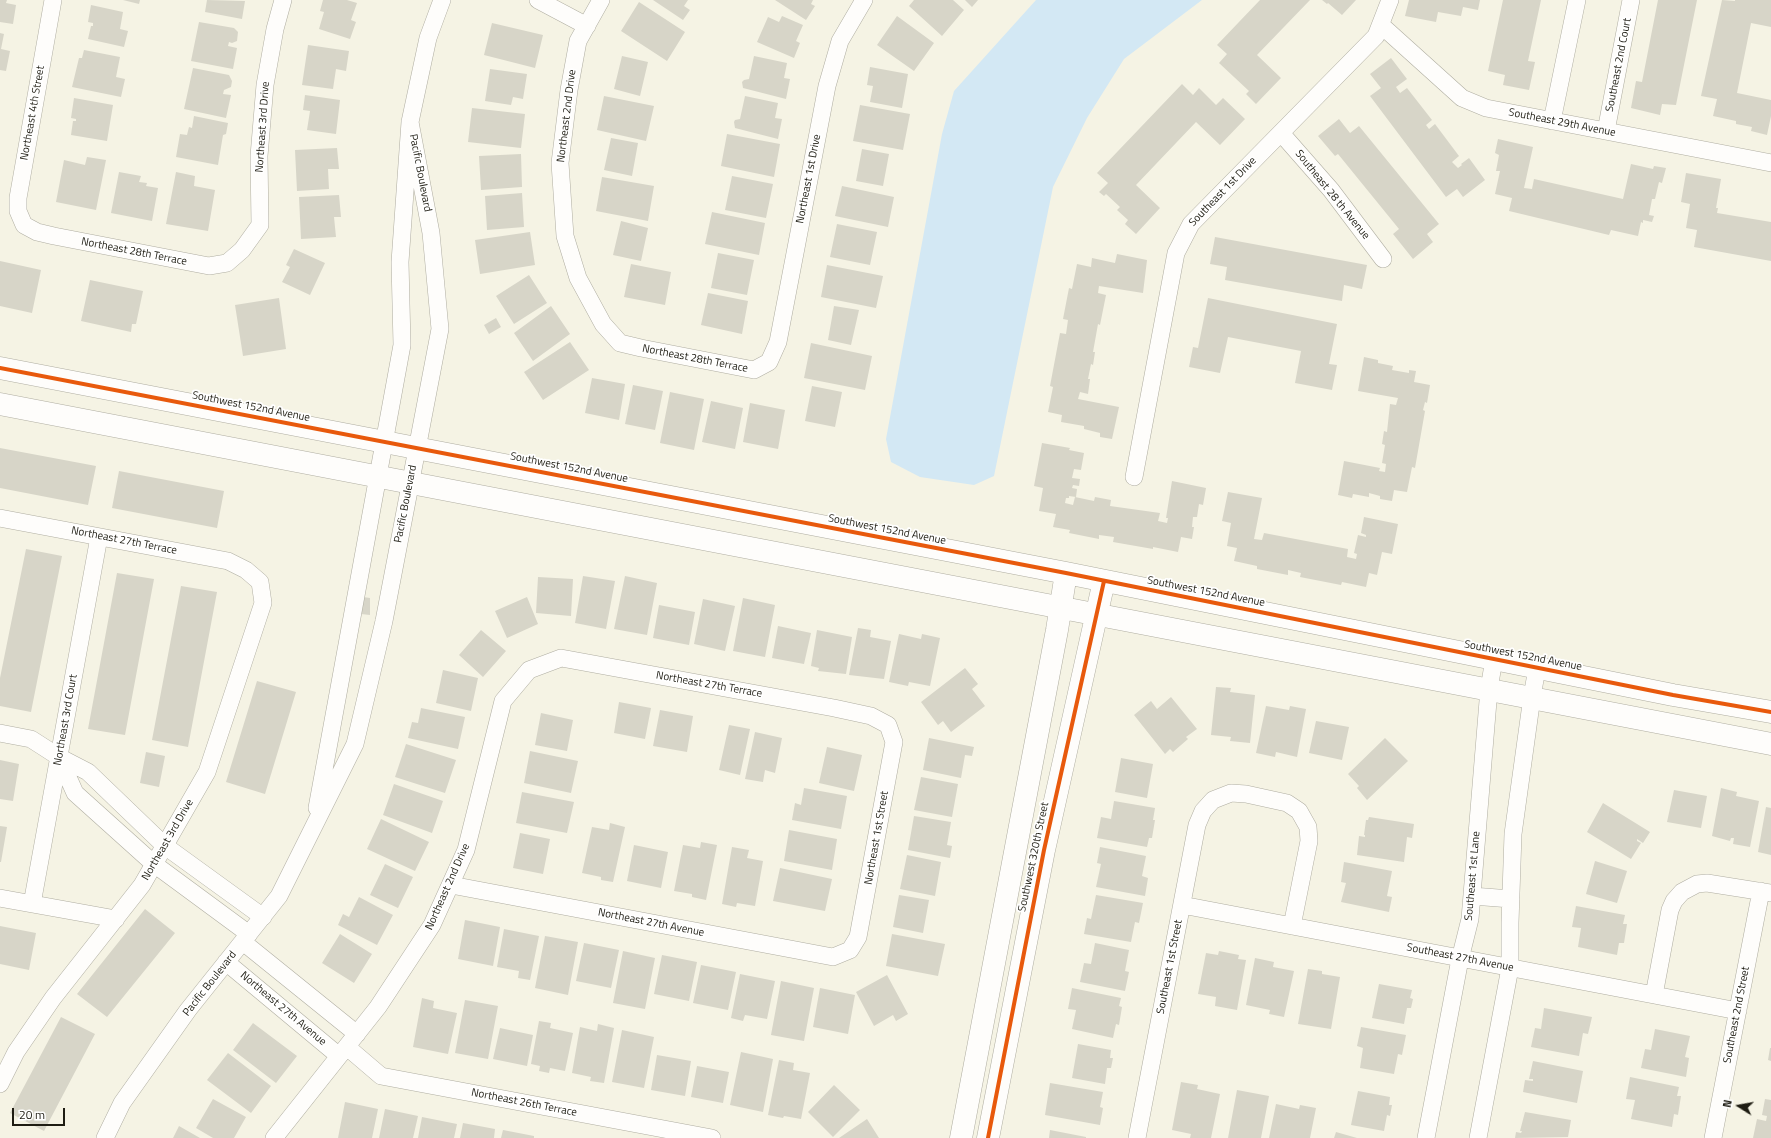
<!DOCTYPE html>
<style>
body{margin:0}
#map{position:relative;width:1771px;height:1138px;overflow:hidden;background:#f5f3e4;font-family:"Titillium Web",sans-serif}
canvas{display:block}
.north{position:absolute;left:1719px;top:1086px;width:40px;height:40px;-webkit-text-stroke:3px #fff;paint-order:stroke;rotate:281deg;font-size:11px;font-weight:700;line-height:16px;text-align:center;color:#1e1c12}
.north::after{content:'';display:block;margin:auto;width:14px;height:18px;background:#1e1c12;clip-path:polygon(50% 0,100% 100%,50% 72%,0 100%)}
.scale{position:absolute;left:12px;top:1108px;width:53px;height:18px;box-sizing:border-box;border:2px solid #1e1c12;border-top:0;padding-left:5px;font-size:12px;line-height:14px;white-space:nowrap;color:#1e1c12;-webkit-text-stroke:3px #fff;paint-order:stroke}
</style>
<div id="map">
<canvas width="1771" height="1138"></canvas>
<div class="north">N</div>
<div class="scale">20 m</div>
</div>
<script>
const c = document.querySelector('canvas').getContext('2d');
c.lineJoin = 'round';
function fill(path, color) { c.fillStyle = color; c.fill(path, 'evenodd'); }
const poly = rows => new Path2D(rows.map(r => 'M' + r).join(''));
function trace(path, color, width, dash) { c.strokeStyle = color; c.lineWidth = width; c.lineCap = dash ? 'butt' : 'round'; c.setLineDash(dash || []); c.stroke(path); }
function label(font, color, halo, rows, align = 'center') {
  c.font = font + ' "Titillium Web",sans-serif'; c.lineWidth = 3.5; c.setLineDash([]); c.textBaseline = 'middle'; c.strokeStyle = halo; c.fillStyle = color; for (const [text, x, y, turn = 0] of rows) {
    c.save(); c.translate(x, y); c.rotate((+turn || 0) * Math.PI / 180); c.textAlign = isNaN(turn) ? turn : align; if (halo) c.strokeText(text, 0, 0); c.fillText(text, 0, 0); c.restore();
  }
}
const water = poly([
 [1036,0,1202,0,1124,59,1087,118,1053,187,994,476,974,485,920,477,891,462,886,439,942,134,954,91]
]);
const building = poly([
 [0,0,7,0,6,3,16,5,13,24,0,22],
 [123,0,140,0,139,4],
 [207,0,245,1,242,19,205,12],
 [323,0,347,0,357,3,351,20,356,22,350,39,319,29,324,12,320,11],
 [653,0,688,0,684,6,690,10,683,20],
 [775,0,813,0,811,4,815,6,806,20],
 [914,0,953,0,964,10,942,36,909,6],
 [965,0,978,0,972,7],
 [1260,0,1310,0,1257,55,1281,78,1256,104,1246,94,1249,91,1219,63,1227,54,1217,45],
 [1322,0,1356,0,1342,15,1328,3,1327,4],
 [1409,0,1480,0,1478,10,1463,7,1461,16,1438,12,1436,22,1405,16],
 [1503,0,1541,0,1528,61,1535,62,1529,90,1503,85,1505,75,1488,71],
 [1658,0,1697,0,1676,105,1662,104,1660,115,1631,108,1636,81,1642,82],
 [1722,0,1735,1,1735,0,1771,0,1771,27,1751,23,1737,93,1771,100,1771,116,1767,135,1751,131,1752,127,1736,124,1736,121,1713,116,1717,99,1701,96],
 [639,2,685,32,667,61,621,31],
 [91,5,123,12,120,29,128,31,124,47,88,39,91,26,93,26,93,23,88,22],
 [782,16,803,25,796,41,800,43,794,58,757,42,768,17,779,22],
 [897,16,934,43,914,71,877,45],
 [199,22,234,28,238,32,237,41,232,43,229,42,228,46,237,48,233,69,191,61],
 [492,23,543,35,535,68,484,55],
 [0,33,4,34,1,49,10,51,6,71,0,70],
 [308,45,349,51,346,71,336,69,333,89,302,85],
 [84,50,120,57,116,77,125,79,121,97,72,87,79,58,82,58],
 [622,56,648,62,640,96,614,89],
 [754,56,787,63,784,78,790,79,786,99,743,88,742,82,744,80,749,79],
 [1391,58,1407,79,1396,87,1400,93,1407,88,1432,120,1426,125,1429,129,1435,124,1459,156,1452,162,1458,168,1462,165,1461,164,1469,158,1485,180,1463,197,1457,189,1446,197,1370,96,1381,88,1370,74],
 [870,67,908,74,902,108,870,102,873,86,867,85],
 [193,68,229,75,232,81,231,87,224,90,223,94,231,95,226,118,184,109],
 [490,69,527,74,523,99,513,97,511,105,485,101],
 [1182,84,1193,95,1199,88,1216,105,1223,98,1245,119,1220,145,1196,122,1136,185,1160,208,1136,234,1125,224,1128,220,1117,210,1120,207,1106,194,1104,196,1099,192,1108,183,1097,173],
 [305,95,340,100,336,134,307,130,310,111,303,110],
 [604,96,654,106,646,141,597,130],
 [745,96,778,103,775,118,782,119,778,139,735,128,734,122,735,120,740,119],
 [74,98,113,105,107,141,71,135,73,121,76,121,76,119,71,118],
 [860,105,910,114,903,150,853,141],
 [472,108,525,114,521,148,468,142],
 [194,116,228,123,226,134,223,135,218,165,176,157,180,134,187,135,189,127,192,128],
 [1339,119,1350,133,1359,126,1439,224,1427,234,1433,242,1413,259,1393,234,1399,229,1338,154,1335,156,1318,136],
 [727,134,780,144,774,177,721,166],
 [611,138,638,143,632,176,604,170],
 [1498,139,1533,147,1524,188,1532,189,1534,179,1623,199,1631,164,1653,169,1654,166,1666,168,1662,183,1659,182,1655,199,1652,199,1649,215,1654,216,1652,222,1643,220,1643,223,1641,222,1638,236,1611,230,1609,235,1509,211,1512,198,1495,194,1500,171,1496,171,1499,155,1495,153],
 [337,148,339,169,328,169,329,189,297,191,295,150],
 [862,149,889,154,883,186,856,181],
 [521,154,522,187,481,190,479,156],
 [87,157,106,160,96,210,56,202,64,160,85,165],
 [119,172,141,176,139,182,147,183,146,186,158,188,152,221,111,213],
 [176,172,195,176,194,186,215,190,208,231,166,224],
 [1686,173,1721,179,1716,208,1718,208,1717,213,1771,222,1771,261,1694,247,1697,230,1686,228,1690,204,1681,202],
 [732,176,773,184,766,218,725,210],
 [602,177,654,186,648,221,596,211],
 [842,186,894,197,888,227,835,216],
 [522,193,524,227,487,230,485,196],
 [339,195,341,217,334,217,336,237,301,239,299,197],
 [712,212,765,223,759,255,705,244],
 [621,221,648,228,641,261,613,255],
 [837,224,877,232,870,265,830,257],
 [530,232,535,265,480,274,475,240],
 [1215,237,1367,265,1362,289,1344,285,1342,301,1225,280,1227,267,1210,264],
 [294,249,325,263,310,295,282,282,290,267,286,265],
 [718,253,754,260,747,295,711,288],
 [1117,254,1147,260,1143,293,1099,286,1098,293,1106,295,1100,325,1098,324,1093,352,1095,352,1093,365,1091,364,1088,379,1090,379,1088,394,1080,392,1078,399,1119,407,1112,439,1100,437,1100,433,1084,429,1084,426,1061,422,1062,415,1048,412,1053,387,1050,386,1060,333,1066,334,1068,320,1063,319,1069,288,1072,289,1077,264,1091,267,1092,258,1115,263],
 [0,261,41,270,32,313,0,306],
 [631,264,671,272,665,305,624,297],
 [827,265,883,276,876,308,821,297],
 [529,275,547,303,514,324,496,296],
 [90,280,143,291,136,324,132,324,131,332,81,321],
 [708,293,748,301,742,334,701,325],
 [279,298,286,349,243,356,235,305],
 [1208,298,1337,324,1329,364,1337,365,1332,390,1295,383,1301,351,1228,337,1220,373,1189,367,1193,347,1198,348],
 [551,306,570,334,533,361,514,333],
 [834,306,859,310,851,345,828,340],
 [496,318,501,327,489,334,484,325],
 [570,342,589,370,543,400,524,372],
 [811,343,872,356,865,390,804,378],
 [1364,357,1378,360,1378,363,1393,366,1392,370,1409,373,1409,370,1416,371,1414,382,1430,385,1427,403,1425,402,1423,410,1425,411,1415,468,1412,467,1407,492,1394,490,1392,501,1380,499,1380,496,1369,493,1369,497,1353,494,1352,498,1338,495,1344,461,1380,468,1379,471,1385,472,1386,464,1382,463,1385,445,1382,444,1384,431,1387,432,1390,404,1396,405,1398,398,1358,391],
 [592,378,625,384,619,420,585,413],
 [633,385,663,391,655,430,625,424],
 [812,386,842,392,835,427,805,421],
 [670,392,704,399,694,450,660,443],
 [711,401,743,408,735,449,702,442],
 [750,403,785,410,778,449,743,442],
 [1042,443,1070,448,1069,450,1084,453,1081,470,1074,469,1072,478,1080,479,1079,486,1073,485,1072,488,1077,489,1076,497,1069,496,1069,498,1066,498,1065,503,1073,505,1075,497,1094,501,1095,497,1111,500,1110,506,1160,513,1158,521,1167,523,1168,518,1166,518,1172,481,1206,488,1203,505,1199,504,1197,517,1193,517,1192,527,1194,527,1192,539,1181,537,1178,552,1153,547,1153,549,1113,542,1114,537,1099,535,1099,539,1069,533,1070,530,1053,527,1056,514,1039,511,1043,488,1034,486],
 [0,448,96,466,88,505,0,488],
 [119,471,224,491,217,528,112,508],
 [1228,492,1262,498,1254,539,1262,540,1264,533,1348,549,1347,557,1356,559,1357,554,1354,553,1358,535,1366,537,1366,535,1361,533,1364,517,1398,524,1392,554,1382,552,1377,575,1369,573,1366,587,1342,582,1341,585,1300,577,1301,573,1288,570,1288,575,1257,569,1257,566,1234,561,1237,548,1227,546,1231,523,1222,521],
 [26,549,62,556,31,712,0,706,0,678],
 [117,573,154,579,125,735,88,729],
 [583,576,615,581,606,629,575,623],
 [625,576,657,583,647,635,614,629],
 [538,577,573,579,571,616,536,613],
 [181,586,217,592,188,747,152,740],
 [363,597,370,598,370,615,361,614],
 [527,597,538,624,507,638,495,611],
 [743,598,775,605,765,657,733,651],
 [703,599,735,606,725,651,694,644],
 [659,605,695,612,689,645,653,638],
 [778,626,811,633,804,664,772,658],
 [858,628,871,630,870,637,891,641,884,679,849,675],
 [481,630,506,651,483,677,459,655],
 [817,630,852,637,846,674,818,671,819,668,811,666],
 [899,634,921,639,922,634,940,638,930,686,909,682,908,686,889,682],
 [965,668,978,684,972,689,985,706,951,732,943,721,938,725,921,702],
 [443,670,478,678,471,711,436,703],
 [257,681,296,692,265,794,226,782],
 [1216,687,1231,688,1230,692,1255,695,1250,743,1230,741,1231,737,1211,735],
 [1171,697,1197,729,1186,737,1188,739,1173,752,1170,749,1165,754,1134,715,1151,701,1157,709],
 [619,702,651,708,645,739,614,733],
 [1266,706,1289,710,1290,706,1306,709,1297,757,1276,752,1275,757,1256,753],
 [421,708,465,717,458,749,408,738,412,722,418,723],
 [660,710,693,716,687,752,653,746],
 [541,713,573,720,567,751,535,745],
 [1316,721,1349,727,1342,760,1309,753],
 [729,725,750,729,740,775,719,770],
 [755,732,782,738,775,773,765,770,763,782,745,779],
 [929,738,974,747,972,756,965,755,961,778,923,770],
 [1385,738,1408,761,1367,800,1357,788,1359,786,1348,774],
 [406,744,456,760,445,793,395,777],
 [827,747,862,755,854,791,819,783],
 [530,751,578,761,571,793,524,783],
 [146,752,165,756,159,787,140,783],
 [1121,758,1153,764,1147,798,1115,792],
 [0,760,19,764,13,801,0,799],
 [921,777,958,784,952,817,914,810],
 [394,784,443,801,432,833,383,815],
 [804,788,847,796,841,829,792,820,795,803,801,805],
 [1721,788,1737,792,1736,796,1759,801,1750,847,1733,844,1734,838,1731,838,1730,841,1712,836],
 [1674,790,1707,796,1701,828,1667,822],
 [522,792,574,802,567,833,516,823],
 [1114,801,1155,808,1153,820,1155,820,1152,838,1149,838,1147,847,1097,838,1101,817,1111,819],
 [1603,803,1650,832,1643,843,1637,839,1637,841,1641,843,1631,859,1587,832],
 [1766,807,1771,808,1771,855,1758,852],
 [914,816,951,822,947,845,952,846,950,858,908,850],
 [1369,817,1414,824,1412,838,1407,837,1404,862,1357,855,1359,836,1365,837,1365,835,1364,835,1366,820,1368,820],
 [381,819,429,842,415,871,367,849],
 [610,823,625,827,613,882,601,880,601,877,582,873,592,827,609,830],
 [0,826,7,827,1,862,0,862],
 [789,830,837,839,832,870,784,861],
 [520,833,550,839,543,874,513,868],
 [701,842,717,845,706,900,692,897,692,894,674,891,683,845,700,848],
 [634,845,668,852,661,888,627,881],
 [732,847,749,850,747,858,763,861,755,906,737,903,736,907,722,904],
 [1100,847,1146,856,1142,876,1148,878,1145,896,1096,887,1101,864,1097,863],
 [907,855,941,862,935,896,900,889],
 [1595,861,1627,871,1617,903,1586,894],
 [1344,862,1392,871,1387,896,1392,897,1389,912,1341,902,1346,883,1341,882],
 [385,864,413,877,398,908,370,895],
 [780,868,832,879,825,911,773,901],
 [899,895,929,900,923,933,893,927],
 [1096,895,1143,903,1139,923,1135,922,1131,942,1084,934,1087,918,1091,919],
 [359,897,393,915,377,945,338,925,343,914,349,917],
 [1576,906,1625,915,1623,924,1627,924,1624,943,1619,943,1617,955,1578,947,1581,928,1572,927],
 [145,909,175,933,107,1017,77,994],
 [465,920,500,927,493,966,458,959],
 [0,926,36,933,29,970,0,964],
 [504,929,539,936,530,980,518,978,519,971,497,967],
 [340,934,372,954,354,983,322,963],
 [892,934,945,944,938,976,886,966],
 [545,936,578,942,568,995,535,988],
 [584,943,619,950,611,988,576,981],
 [1095,943,1129,950,1125,971,1129,972,1125,991,1080,982,1084,963,1091,964],
 [623,951,655,958,645,1009,613,1003],
 [1219,951,1239,955,1238,959,1246,960,1237,1010,1215,1006,1216,997,1198,994,1206,953,1218,955],
 [662,955,697,962,689,1001,654,994],
 [1255,958,1274,962,1273,967,1294,971,1284,1017,1269,1014,1270,1010,1246,1005],
 [701,965,736,972,728,1010,693,1003],
 [1308,969,1322,971,1322,974,1340,977,1331,1029,1298,1024],
 [740,974,775,981,767,1019,745,1015,743,1021,731,1018],
 [887,975,908,1014,896,1021,893,1015,874,1026,856,992],
 [781,981,814,988,804,1041,771,1035],
 [1379,984,1412,990,1410,998,1413,999,1411,1008,1407,1008,1404,1024,1372,1018],
 [820,988,855,995,848,1034,813,1027],
 [1072,988,1121,998,1119,1006,1122,1007,1119,1025,1116,1024,1113,1038,1072,1029,1076,1010,1068,1009],
 [422,998,434,1001,433,1008,457,1013,448,1054,413,1047],
 [465,1000,498,1006,488,1059,455,1053],
 [1544,1008,1592,1017,1588,1034,1583,1033,1579,1056,1531,1047,1535,1028,1541,1029],
 [61,1017,95,1034,44,1131,10,1113],
 [539,1021,551,1023,550,1028,573,1033,565,1071,550,1068,549,1073,539,1071,540,1066,531,1064],
 [253,1023,297,1056,276,1083,233,1050],
 [598,1024,614,1028,604,1083,590,1081,591,1077,572,1073,580,1027,597,1031],
 [1361,1027,1406,1035,1402,1055,1398,1054,1394,1074,1360,1068,1363,1048,1357,1046],
 [500,1028,533,1035,527,1066,493,1059],
 [1655,1029,1690,1036,1685,1057,1689,1058,1686,1077,1641,1068,1645,1049,1651,1050],
 [622,1030,654,1037,644,1088,612,1082],
 [1078,1044,1111,1050,1110,1058,1113,1058,1111,1068,1107,1068,1105,1084,1072,1078],
 [1770,1048,1771,1048,1771,1061,1768,1060],
 [741,1052,773,1059,763,1112,730,1105],
 [228,1053,271,1086,251,1113,207,1080],
 [657,1055,691,1061,685,1096,651,1090],
 [779,1060,794,1063,793,1070,810,1073,801,1119,784,1116,783,1118,768,1115],
 [1533,1061,1583,1071,1577,1103,1523,1092,1525,1080,1533,1081,1533,1079,1529,1079],
 [697,1066,729,1072,723,1103,691,1097],
 [1630,1077,1679,1087,1677,1096,1681,1096,1678,1115,1674,1114,1672,1127,1631,1119,1635,1100,1626,1099],
 [1181,1082,1198,1085,1197,1089,1220,1094,1211,1138,1190,1138,1191,1134,1172,1130],
 [1050,1083,1103,1092,1100,1107,1103,1108,1100,1125,1045,1115],
 [834,1085,860,1110,833,1137,808,1112],
 [1237,1090,1269,1096,1261,1138,1228,1138],
 [1358,1091,1390,1097,1389,1105,1392,1105,1390,1116,1387,1115,1384,1131,1351,1125],
 [213,1099,246,1117,234,1138,213,1138,196,1128],
 [1765,1099,1771,1100,1771,1138,1753,1138,1757,1119,1766,1121,1767,1116,1762,1115],
 [345,1102,378,1109,372,1138,338,1138],
 [1276,1104,1299,1109,1300,1105,1316,1108,1310,1138,1269,1138],
 [385,1109,418,1116,413,1138,379,1138],
 [1525,1112,1571,1120,1568,1137,1515,1138,1516,1132,1521,1133,1522,1131,1520,1131],
 [422,1117,457,1124,454,1138,418,1138],
 [867,1119,879,1138,839,1138],
 [463,1123,495,1129,494,1138,460,1138],
 [179,1126,200,1138,173,1138],
 [503,1130,534,1136,534,1138,501,1138],
 [1050,1130,1086,1137,1086,1138,1049,1138],
 [1336,1132,1357,1138,1334,1138]
]);
const minor = poly([
 [53,0,18,198,18,211,24,225,37,232,54,236,209,266,227,263,242,250,260,225,259,156,265,85,275,29,283,0],
 [538,0,587,26],
 [601,0,578,41,569,90,560,163,565,236,578,278,603,324,620,343,641,348,754,370,769,362,778,342,827,86,840,41,864,0],
 [1381,25,1462,98,1486,108,1771,163],
 [1552,121,1577,0],
 [1606,131,1631,0],
 [1281,133,1331,190,1383,259],
 [1134,477,1176,253,1191,224,1376,36,1390,0],
 [0,518,228,561,246,570,260,582,263,603,207,772,142,885,53,998,16,1052,0,1084],
 [0,733,31,739,59,757,88,772,165,846,263,917],
 [59,757,75,793,154,864,249,934],
 [317,808,402,345,400,262,410,122,428,38,442,0],
 [1472,896,1511,899],
 [0,898,116,919],
 [32,904,99,537],
 [1182,905,1738,1011],
 [243,942,357,1034],
 [226,962,339,1056],
 [1654,995,1670,910,1674,901,1682,892,1697,884,1707,883,1771,893],
 [347,1047,381,1076,712,1138],
 [105,1138,122,1103,188,1010,279,896,355,744,384,621,440,329,431,233,410,122],
 [274,1138,378,1007,432,925,466,850,503,701,529,670,561,658,834,708,871,716,888,725,894,742,858,937,850,950,833,957,451,885],
 [1137,1138,1197,825,1203,811,1213,800,1231,793,1246,794,1287,803,1299,811,1308,827,1309,841,1292,926],
 [1426,1138,1460,959,1470,919,1489,689,1494,659],
 [1478,1138,1510,968,1510,923,1513,834,1532,697,1537,668],
 [1713,1138,1761,891]
]);
const tertiary = poly([
 [0,368,1066,573,1673,695,1771,712],
 [0,404,1771,744],
 [961,1138,1057,630,1066,573],
 [988,1138,1044,850,1104,581]
]);
const cycleway = poly([
 [0,368,1066,573,1673,695,1771,712],
 [988,1138,1044,850,1104,581]
]);
const streetNames = [
 ["Southeast 2nd Court",1619,65,-79],
 ["Northeast 4th Street",33,113,-80],
 ["Northeast 2nd Drive",567,116,-83],
 ["Southeast 29th Avenue",1562,123,11],
 ["Northeast 3rd Drive",263,127,-86],
 ["Pacific Boulevard",420,173,79],
 ["Northeast 1st Drive",809,179,-79],
 ["Southeast 1st Drive",1223,192,-46],
 ["Southeast 28 th Avenue",1332,195,51],
 ["Northeast 28th Terrace",134,252,11],
 ["Northeast 28th Terrace",695,359,11],
 ["Southwest 152nd Avenue",251,407,11],
 ["Southwest 152nd Avenue",569,468,11],
 ["Pacific Boulevard",406,504,-79],
 ["Southwest 152nd Avenue",887,530,11],
 ["Northeast 27th Terrace",124,541,11],
 ["Southwest 152nd Avenue",1206,592,11],
 ["Southwest 152nd Avenue",1523,656,11],
 ["Northeast 27th Terrace",709,685,10],
 ["Northeast 3rd Court",66,720,-80],
 ["Northeast 1st Street",877,838,-80],
 ["Northeast 3rd Drive",168,840,-60],
 ["Southwest 320th Street",1034,857,-78],
 ["Southeast 1st Lane",1473,876,-85],
 ["Northeast 2nd Drive",448,887,-66],
 ["Northeast 27th Avenue",651,923,11],
 ["Southeast 27th Avenue",1460,958,11],
 ["Southeast 1st Street",1170,967,-79],
 ["Pacific Boulevard",210,984,-52],
 ["Northeast 27th Avenue",283,1009,40],
 ["Southeast 2nd Street",1737,1015,-79],
 ["Northeast 26th Terrace",524,1103,11]
];
fill(water, '#d3e8f4');
fill(building, '#d7d5c8');
trace(minor, '#afada1', 18);
trace(tertiary, '#afada1', 23);
trace(minor, '#fefdfb', 17);
trace(tertiary, '#fefdfb', 22);
trace(cycleway, '#e8590c', 4);
label('11px', '#1e1c12', '#fff', streetNames);
</script>
